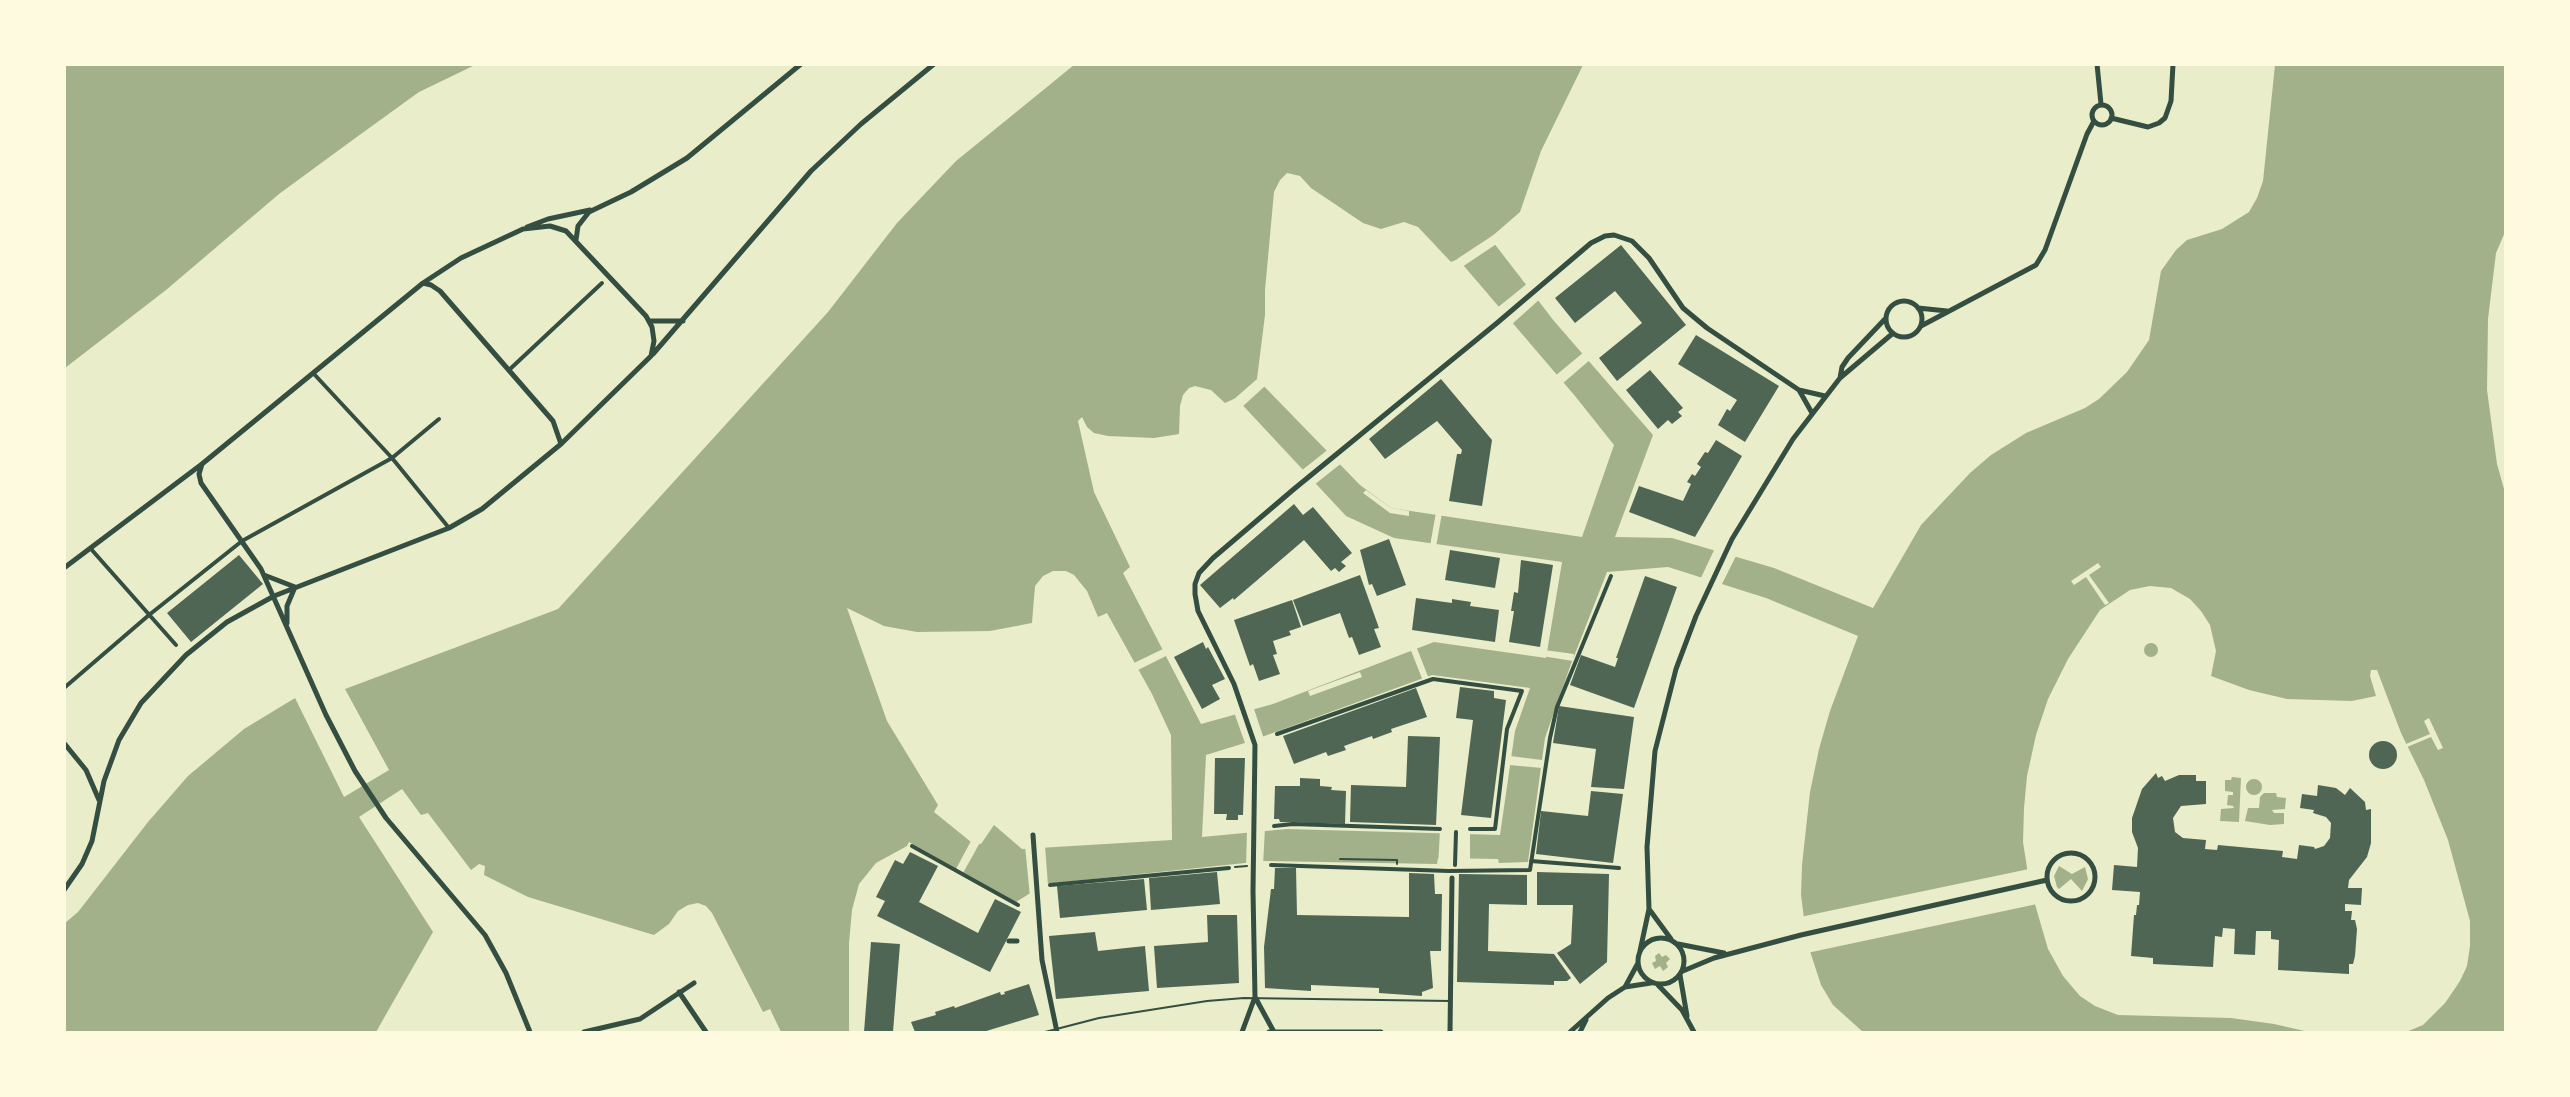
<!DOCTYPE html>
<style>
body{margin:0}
#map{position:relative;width:2570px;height:1097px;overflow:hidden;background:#e9edc9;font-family:"PT Sans",sans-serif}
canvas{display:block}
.frame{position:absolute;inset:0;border:66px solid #fefae0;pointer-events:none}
</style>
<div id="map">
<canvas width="2570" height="1097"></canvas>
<div class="frame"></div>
</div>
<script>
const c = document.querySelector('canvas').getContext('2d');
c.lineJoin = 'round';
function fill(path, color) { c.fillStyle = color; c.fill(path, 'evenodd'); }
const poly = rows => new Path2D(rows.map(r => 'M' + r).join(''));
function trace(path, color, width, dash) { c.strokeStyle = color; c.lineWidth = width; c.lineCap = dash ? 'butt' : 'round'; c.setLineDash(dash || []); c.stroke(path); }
const water = poly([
 [65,64,475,64,475,65,419,92,354,139,279,194,166,290,65,368],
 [1074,65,1583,65,1541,151,1520,212,1490,238,1554,321,1653,435,1615,537,1672,538,1774,568,1873,608,1921,525,1970,473,1991,455,2026,433,2085,408,2099,399,2127,372,2149,340,2161,271,2176,250,2187,240,2222,229,2249,212,2257,198,2263,181,2275,65,2505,65,2505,232,2496,253,2488,319,2487,390,2497,464,2506,496,2505,1032,2406,1032,2423,1025,2445,1003,2460,981,2467,966,2470,946,2470,921,2448,840,2424,780,2401,733,2377,670,2371,670,2370,676,2376,696,2352,701,2287,699,2249,690,2211,676,2216,651,2210,625,2201,611,2190,599,2171,588,2150,586,2130,590,2100,610,2068,659,2048,699,2036,735,2027,776,2024,808,2023,842,2030,887,2048,949,2063,976,2080,996,2095,1006,2118,1015,2231,1018,2274,1024,2309,1032,1863,1032,1833,1005,1821,985,1807,942,1801,895,1802,865,1810,792,1819,749,1830,711,1858,636,1766,598,1668,567,1607,572,1571,664,1545,738,1528,862,1499,863,1498,859,1438,858,1437,864,1264,861,1045,884,1016,902,909,842,907,846,876,863,859,884,852,910,849,943,849,1032,781,1032,770,1009,763,1012,712,913,706,906,698,903,688,905,678,911,669,924,654,935,528,897,484,875,485,866,479,864,471,870,428,813,421,815,402,789,359,817,433,932,376,1032,65,1032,65,923,78,912,148,822,188,776,244,729,295,698,344,797,389,770,345,689,558,609,828,312,897,223,956,161],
 [1287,173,1300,176,1311,188,1363,223,1381,229,1404,222,1418,227,1451,262,1458,259,1575,396,1614,445,1582,537,1391,508,1360,485,1257,379,1265,315,1265,290,1274,192,1280,180],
 [1195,386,1211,390,1225,403,1236,398,1346,516,1394,538,1562,562,1546,658,1434,642,1273,704,1201,724,1123,573,1130,567,1094,492,1078,421,1082,417,1087,427,1094,433,1108,436,1154,438,1179,434,1180,406,1183,395,1189,388],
 [1053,571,1066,571,1074,575,1087,591,1098,617,1107,613,1152,694,1171,735,1172,840,1022,849,994,825,981,844,971,842,934,812,938,805,887,721,847,608,884,626,917,632,990,631,1032,623,1035,586,1043,576],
 [1432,675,1530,688,1515,731,1500,835,1287,829,1202,837,1206,755,1248,742],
 '2144 650a7 7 0 1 1 14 0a7 7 0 1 1-14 0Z',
 [2232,777,2241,778,2239,822,2220,821,2221,809,2234,808,2233,806,2227,805,2228,795,2233,795,2233,792,2225,791,2225,780,2231,780],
 '2246 787a8 8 0 1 1 16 0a8 8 0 1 1-16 0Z',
 [2264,793,2276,793,2277,797,2286,798,2285,809,2272,810,2274,813,2284,813,2284,824,2270,825,2245,821,2248,808,2259,808,2260,797],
 [2059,866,2072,874,2085,867,2088,879,2082,891,2071,879,2059,889,2057,887,2054,876],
 [1659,953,1662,957,1666,955,1670,959,1666,963,1668,967,1663,971,1660,966,1655,969,1652,963,1656,961,1655,956]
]);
const pier = poly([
 [1495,234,1496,236,1494,238,1498,243,1462,267,1457,259],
 [1528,283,1540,299,1511,325,1497,308],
 [1584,352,1591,359,1562,384,1555,376],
 [1257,379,1265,386,1241,408,1233,400],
 [1330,448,1343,462,1314,485,1301,471],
 [1366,490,1391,508,1409,511,1409,516,1390,513,1363,493],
 [1436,512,1442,513,1436,547,1430,546],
 [1715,548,1737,554,1721,586,1700,580],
 [2098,563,2101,567,2089,575,2109,603,2105,605,2086,577,2074,585,2071,581],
 [1416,646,1429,679,1423,681,1410,648],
 [1165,648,1168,655,1136,671,1132,664],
 [1544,650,1574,654,1573,661,1542,656],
 [1360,672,1362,677,1310,696,1308,691],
 [1253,706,1264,739,1246,746,1234,712],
 [2429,718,2443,748,2438,750,2431,737,2407,747,2406,744,2430,734,2424,721],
 [1510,756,1542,760,1542,768,1509,765],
 [1265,828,1263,865,1246,867,1247,830],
 [1440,830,1470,832,1470,862,1441,861,1438,867],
 [972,839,980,841,982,839,963,873,956,869],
 [1045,845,1048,886,1030,897,1025,846],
 [2029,869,2037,904,1807,953,1800,917]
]);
const building = poly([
 [1621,245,1686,325,1617,381,1599,358,1642,323,1615,291,1575,323,1555,298],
 [1696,335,1779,386,1745,442,1718,425,1727,409,1730,411,1737,400,1678,364],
 [1650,370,1683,408,1678,412,1682,416,1672,424,1668,420,1658,429,1626,390],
 [1441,379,1492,440,1482,506,1449,501,1457,454,1461,454,1462,450,1437,421,1385,459,1369,439],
 [1716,440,1742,456,1695,537,1629,512,1639,486,1683,501,1691,484,1687,482,1692,474,1695,476,1701,467,1697,464,1705,452,1708,453],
 [1294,504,1303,515,1313,507,1352,553,1341,562,1346,566,1339,572,1335,568,1331,571,1304,540,1234,600,1233,598,1220,608,1200,585],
 [1389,539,1406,585,1377,596,1372,584,1369,585,1360,550],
 [1450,550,1500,558,1495,588,1445,580],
 [239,555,263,584,191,642,167,613],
 [1521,560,1553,565,1540,647,1509,642,1514,611,1511,611,1514,592,1518,593],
 [1360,575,1379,628,1374,629,1381,647,1359,655,1352,637,1349,638,1340,613,1303,626,1293,600],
 [1645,576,1677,587,1634,708,1570,685,1581,655,1615,667,1618,658,1616,658],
 [1416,598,1452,603,1452,599,1471,602,1470,606,1499,610,1495,642,1412,630],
 [1292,600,1301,627,1289,631,1291,635,1273,641,1277,654,1273,655,1280,674,1259,681,1253,664,1250,666,1234,620],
 [1203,642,1206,649,1208,647,1225,679,1212,685,1220,699,1202,709,1174,657],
 [1460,687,1494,691,1494,698,1506,700,1491,818,1461,815,1473,720,1456,718],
 [1416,688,1427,717,1391,729,1392,732,1373,739,1372,736,1344,746,1346,750,1328,756,1326,752,1294,764,1283,736],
 [1559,706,1634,717,1624,789,1591,787,1596,749,1553,743],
 [1408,736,1440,737,1436,825,1350,822,1351,785,1406,787],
 '2369 755a14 14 0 1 1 28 0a14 14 0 1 1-28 0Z',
 [1215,758,1245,758,1243,815,1238,815,1238,820,1226,820,1227,814,1214,814],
 [2156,773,2158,778,2162,776,2165,781,2179,775,2196,775,2196,781,2206,781,2206,804,2181,806,2173,818,2175,832,2183,838,2206,840,2205,849,2217,850,2218,845,2283,851,2282,857,2297,859,2299,845,2314,847,2315,849,2324,846,2330,838,2331,823,2326,817,2313,813,2314,810,2300,808,2302,794,2317,796,2318,785,2336,788,2345,795,2350,788,2365,802,2366,810,2371,809,2371,843,2367,857,2349,880,2348,888,2362,888,2361,905,2345,904,2345,911,2352,911,2351,920,2355,920,2357,929,2355,956,2353,964,2349,964,2349,974,2278,970,2279,940,2271,939,2271,931,2256,931,2255,955,2234,954,2235,929,2223,928,2222,937,2215,936,2213,967,2153,964,2153,958,2131,956,2134,915,2136,915,2137,905,2139,905,2140,892,2112,890,2114,865,2137,867,2138,848,2132,832,2132,818,2142,789],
 [1300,778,1320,779,1320,786,1332,787,1331,790,1346,791,1345,824,1280,822,1279,819,1274,819,1275,786,1300,786],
 [1591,791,1623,794,1613,863,1536,854,1541,811,1588,816],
 [910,852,938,866,919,902,978,933,995,899,1021,912,990,972,877,916,885,901,876,897,895,860,903,864],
 [1275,868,1296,868,1297,915,1409,917,1409,873,1434,874,1435,894,1442,894,1441,951,1430,951,1433,988,1422,992,1422,996,1379,993,1379,988,1311,985,1311,991,1265,988,1264,947,1271,889,1274,889],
 [1217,872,1220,904,1151,910,1149,878],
 [1537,872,1609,874,1607,962,1580,984,1557,953,1571,944,1573,905,1537,905],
 [1459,874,1527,875,1527,905,1489,904,1488,951,1554,954,1571,978,1567,981,1554,981,1554,985,1457,982],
 [1144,879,1147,910,1060,918,1057,886],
 [1207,915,1237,915,1239,983,1157,988,1154,946,1208,942],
 [1095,932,1098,951,1145,946,1149,991,1056,999,1049,936],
 [871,942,900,944,893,1032,864,1032],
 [1029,984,1039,1015,983,1032,915,1032,911,1022,936,1015,935,1012,954,1006,955,1008,1000,992,1001,995,1005,994,1004,992]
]);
const path = poly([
 [1340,859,1397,860,1397,864],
 [1235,867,1247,866]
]);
const service = poly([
 [1045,1032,1099,1018,1207,1001,1244,998,1450,1001]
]);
const pedestrian = poly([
 [509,370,602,283],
 [314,374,392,458,449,528],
 [91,549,176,645],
 [64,688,149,615,242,541,392,458,439,419],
 [1277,734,1433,679,1522,691,1507,729,1495,829,1470,829],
 [1274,826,1293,824,1440,829],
 [912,846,1018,905],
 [1531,861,1619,868],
 [1271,865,1449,871,1530,870,1550,738,1557,707,1611,576],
 [1455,865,1456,832],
 [1050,885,1229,868]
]);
const minor = poly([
 [2097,64,2101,104],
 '2092 115a10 10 0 1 1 20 0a10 10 0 1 1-20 0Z',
 [2111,118,2148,127,2159,123,2165,118,2171,101,2173,64],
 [527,227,548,219,590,210],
 [576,240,578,226,589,212,631,192,687,158,801,64],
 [423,283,431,285,440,291,553,421,561,444],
 '1886 319a18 18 0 1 1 36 0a18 18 0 1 1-36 0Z',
 [1918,308,1947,311],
 [649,321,683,321],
 [1921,326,2036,265,2045,250,2087,134,2094,121],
 [653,354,811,171,861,124,934,64],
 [1840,378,1842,367,1848,358,1885,319],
 [1799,390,1812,413],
 [202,464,199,474,201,483,261,569,326,715,355,771,386,818,485,935,506,973,530,1032],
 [64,568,202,464,423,283,461,258,523,229,550,226,566,231,646,316,652,327,654,341,651,356,561,444,482,509,449,528,274,596,227,622,186,655,141,703,119,740,104,781,92,841,82,864,64,890],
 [264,575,295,587,287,606,287,623],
 [64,743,86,770,99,800],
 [1033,835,1042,960,1057,1032],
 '2047 877a24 24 0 1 1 48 0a24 24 0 1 1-48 0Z',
 [1649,909,1671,939],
 '1638 961a23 23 0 1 1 46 0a23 23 0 1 1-46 0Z',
 [1009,941,1017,941],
 [1678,944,1724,953],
 [1640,951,1649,909,1647,847,1655,751,1676,669,1696,616,1732,539,1793,439,1840,378,1892,334],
 [1683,971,1714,958,1801,935,2047,880],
 [1680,975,1687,1016],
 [1658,985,1682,1010,1694,1032],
 [1625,987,1638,963],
 [679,992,706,1032],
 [584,1032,640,1019,694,983],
 [1242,1032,1255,997],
 [1269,1032,1381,1032],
 [1274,1032,1255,997,1253,891,1255,745,1234,684,1198,611,1195,594,1195,584,1199,573,1213,558,1294,489,1497,323,1591,243,1605,236,1614,235,1632,241,1649,258,1683,308,1707,328,1799,390,1825,396],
 [1450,1032,1452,878],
 [1570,1032,1608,998,1625,987,1651,983],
 [1580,1032,1586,1020]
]);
fill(water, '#a3b18a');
fill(pier, '#e9edc9');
fill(building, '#4f6655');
trace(path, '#344e41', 2);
trace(service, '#344e41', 2);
trace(pedestrian, '#344e41', 4);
trace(minor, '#344e41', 5);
</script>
